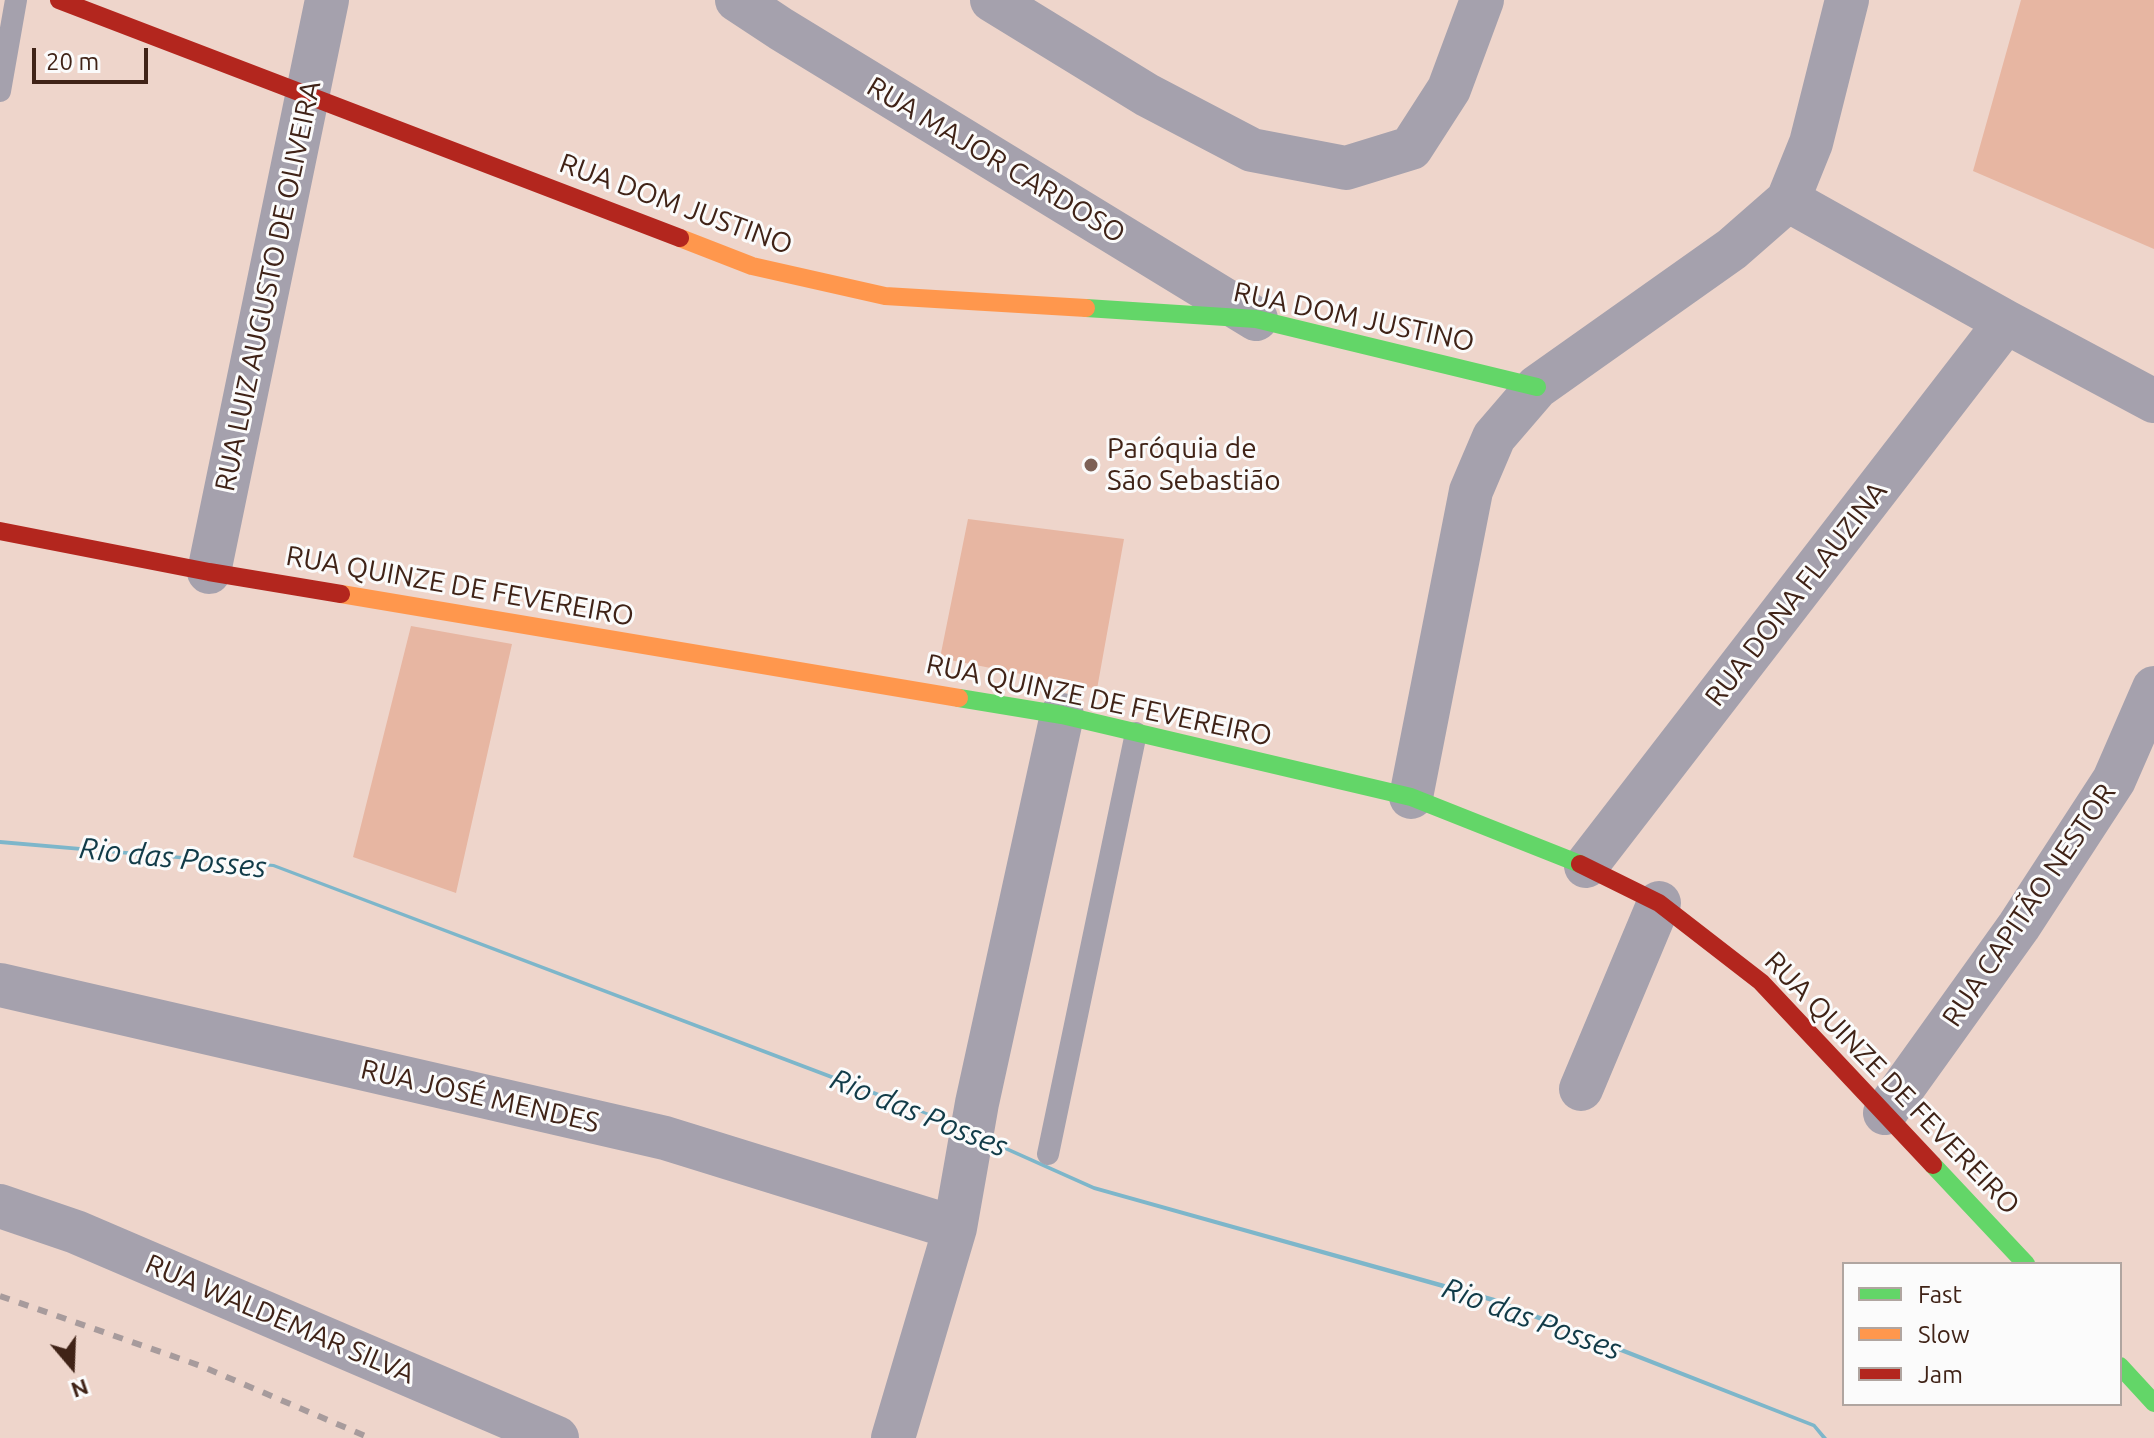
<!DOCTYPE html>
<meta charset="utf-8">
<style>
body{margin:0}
#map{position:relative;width:2154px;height:1438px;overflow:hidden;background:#eed5cb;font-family:Ubuntu,sans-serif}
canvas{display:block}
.legend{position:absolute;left:1842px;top:1262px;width:280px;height:144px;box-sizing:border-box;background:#fbfbfb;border:2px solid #b0a5a0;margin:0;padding:10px 14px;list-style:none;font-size:24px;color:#402317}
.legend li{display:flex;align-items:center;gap:16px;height:40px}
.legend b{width:40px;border:2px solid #b0a5a0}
.north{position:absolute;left:32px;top:1326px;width:80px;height:80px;-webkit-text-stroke:6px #fbfbfb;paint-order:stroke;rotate:161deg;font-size:22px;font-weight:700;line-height:32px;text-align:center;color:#402317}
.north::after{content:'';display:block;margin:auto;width:28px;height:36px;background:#402317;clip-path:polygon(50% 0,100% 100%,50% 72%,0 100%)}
.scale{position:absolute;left:32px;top:48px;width:116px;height:36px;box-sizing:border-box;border:4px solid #402317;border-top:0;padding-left:10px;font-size:24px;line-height:28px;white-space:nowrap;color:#402317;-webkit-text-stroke:6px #fbfbfb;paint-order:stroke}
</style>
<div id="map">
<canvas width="2154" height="1438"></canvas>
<ul class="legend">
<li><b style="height:10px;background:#63d668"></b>Fast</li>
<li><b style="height:10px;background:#ff974d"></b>Slow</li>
<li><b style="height:10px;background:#b3261e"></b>Jam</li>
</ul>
<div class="north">N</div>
<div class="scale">20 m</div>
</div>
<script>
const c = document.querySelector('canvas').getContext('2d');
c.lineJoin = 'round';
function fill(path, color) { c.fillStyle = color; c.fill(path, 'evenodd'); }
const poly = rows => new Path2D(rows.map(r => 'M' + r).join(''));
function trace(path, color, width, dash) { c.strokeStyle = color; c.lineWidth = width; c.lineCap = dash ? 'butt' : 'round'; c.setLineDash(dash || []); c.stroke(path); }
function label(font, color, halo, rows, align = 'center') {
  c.font = font + ' Ubuntu,sans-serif'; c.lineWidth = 6; c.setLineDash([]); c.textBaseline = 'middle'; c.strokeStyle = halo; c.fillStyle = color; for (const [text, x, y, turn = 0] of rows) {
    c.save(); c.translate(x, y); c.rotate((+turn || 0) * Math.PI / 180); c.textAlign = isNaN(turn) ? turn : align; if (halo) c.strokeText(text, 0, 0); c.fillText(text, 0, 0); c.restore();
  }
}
const green = poly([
 [2021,0,2154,0,2154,249,1973,171],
 [968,519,1124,539,1097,689,940,658],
 [411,626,512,644,456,893,353,857]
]);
const water = poly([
 [0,840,274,864,874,1091,944,1119,1094,1186,1495,1298,1815,1424,1827,1438,1822,1438,1813,1427,1492,1302,1094,1190,929,1116,273,867,0,844]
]);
const lane = poly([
 [0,91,16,0],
 [1048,1154,1136,733]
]);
const street = poly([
 [737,0,781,29,1256,319],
 [992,0,1147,95,1252,150,1346,168,1411,148,1449,89,1482,0],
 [1788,200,2006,322,2154,401],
 [209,572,327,0],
 [1411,797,1471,491,1494,437,1537,387,1732,249,1788,200,1811,143,1847,0],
 [1586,866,2006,322],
 [0,985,665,1138,955,1228],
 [1581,1089,1659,903],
 [1885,1113,2019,926,2114,780,2154,688],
 [0,1206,76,1232,557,1438],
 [893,1438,955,1228,977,1103,1062,715]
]);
const fast = poly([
 [1086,308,1256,319,1537,387],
 [959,698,1062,715,1411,797,1580,864],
 [1933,1165,2026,1264],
 [2120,1366,2154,1403]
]);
const slow = poly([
 [680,238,752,266,885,296,1086,308],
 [341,594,959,698]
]);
const jam = poly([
 [59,0,680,238],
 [0,531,209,572,341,594],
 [1580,864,1659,903,1761,982,1933,1165]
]);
const rail = poly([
 [0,1296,201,1366,370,1438]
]);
const markers = [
 [1091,465,8,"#7d6156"]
];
const streetNames = [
 ["RUA MAJOR CARDOSO",996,160,31],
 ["RUA DOM JUSTINO",676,204,20],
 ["RUA LUIZ AUGUSTO DE OLIVEIRA",268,286,-78],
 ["RUA DOM JUSTINO",1354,317,12],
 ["RUA QUINZE DE FEVEREIRO",460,586,10],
 ["RUA DONA FLAUZINA",1796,594,-52],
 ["RUA QUINZE DE FEVEREIRO",1099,700,12],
 ["RUA CAPITÃO NESTOR",2029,905,-56],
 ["RUA QUINZE DE FEVEREIRO",1892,1083,46],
 ["RUA JOSÉ MENDES",480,1096,13],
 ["RUA WALDEMAR SILVA",280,1319,23]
];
const poiNames = [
 ["Paróquia de",1107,449],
 ["São Sebastião",1107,481]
];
const waterNames = [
 ["Rio das Posses",173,858,6],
 ["Rio das Posses",919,1113,22],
 ["Rio das Posses",1532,1319,20]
];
fill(green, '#e7b6a2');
fill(water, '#7db6ca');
trace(lane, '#a5a1ad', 22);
trace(street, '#a5a1ad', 44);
trace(fast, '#63d668', 18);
trace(slow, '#ff974d', 18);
trace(jam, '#b3261e', 18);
trace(rail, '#a79b9c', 6, [10, 10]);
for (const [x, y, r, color] of markers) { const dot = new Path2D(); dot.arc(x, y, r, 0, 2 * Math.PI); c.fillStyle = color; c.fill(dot); trace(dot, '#fbfbfb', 3); }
label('28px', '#402317', '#fbfbfb', streetNames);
label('28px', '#402317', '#fbfbfb', poiNames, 'left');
label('italic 30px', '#113b48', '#fbfbfb', waterNames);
</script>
